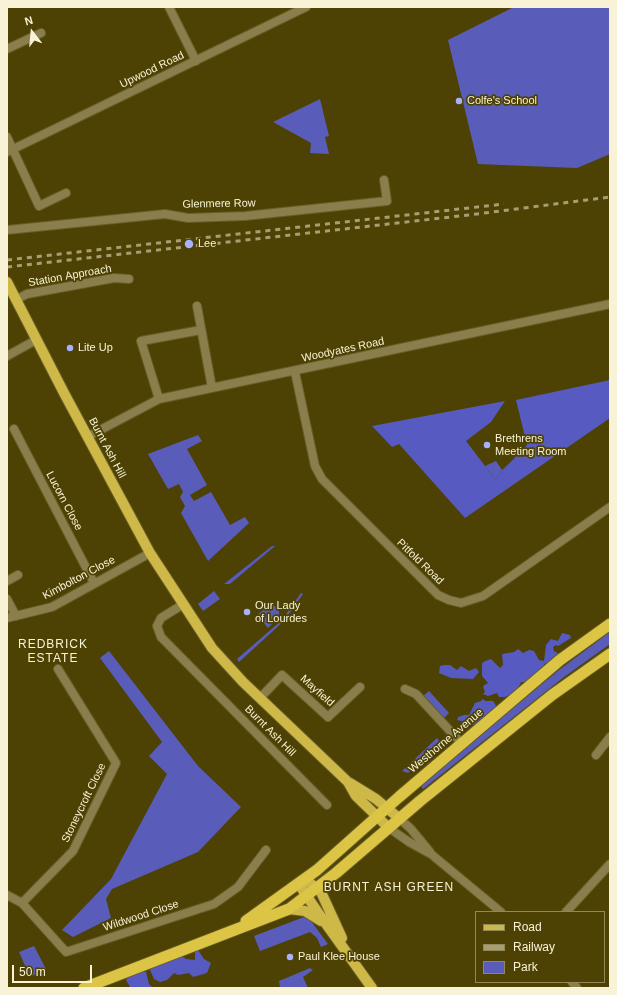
<!DOCTYPE html>
<style>
body{margin:0}
#map{position:relative;width:617px;height:995px;overflow:hidden;background:#4d4204;font-family:Arial,sans-serif}
canvas{display:block}
.frame{position:absolute;inset:0;border:8px solid #f8f3d6;pointer-events:none}
.legend{position:absolute;left:475px;top:911px;width:130px;height:72px;box-sizing:border-box;background:#4d4204;border:1px solid #918958;margin:0;padding:5px 7px;list-style:none;font-size:12px;color:#f8f3d6}
.legend li{display:flex;align-items:center;gap:8px;height:20px}
.legend b{width:20px;border:1px solid #918958}
.north{position:absolute;left:12px;top:12px;width:40px;height:40px;-webkit-text-stroke:3px #4d4204;paint-order:stroke;rotate:344deg;font-size:11px;font-weight:700;line-height:16px;text-align:center;color:#f8f3d6}
.north::after{content:'';display:block;margin:auto;width:14px;height:18px;background:#f8f3d6;clip-path:polygon(50% 0,100% 100%,50% 72%,0 100%)}
.scale{position:absolute;left:12px;top:965px;width:80px;height:18px;box-sizing:border-box;border:2px solid #f8f3d6;border-top:0;padding-left:5px;font-size:12px;line-height:14px;white-space:nowrap;color:#f8f3d6;-webkit-text-stroke:3px #4d4204;paint-order:stroke}
</style>
<div id="map">
<canvas width="617" height="995"></canvas>
<div class="frame"></div>
<ul class="legend">
<li><b style="height:5px;background:#ceb848"></b>Road</li>
<li><b style="height:5px;background:#a79f73"></b>Railway</li>
<li><b style="height:11px;background:#595db9"></b>Park</li>
</ul>
<div class="north">N</div>
<div class="scale">50 m</div>
</div>
<script>
const c = document.querySelector('canvas').getContext('2d');
c.lineJoin = 'round';
function fill(path, color) { c.fillStyle = color; c.fill(path, 'evenodd'); }
const poly = rows => new Path2D(rows.map(r => 'M' + r).join(''));
function trace(path, color, width, dash) { c.strokeStyle = color; c.lineWidth = width; c.lineCap = dash ? 'butt' : 'round'; c.setLineDash(dash || []); c.stroke(path); }
function label(font, color, halo, rows, align = 'center') {
  c.font = font + ' Arial,sans-serif'; c.lineWidth = 3.5; c.setLineDash([]); c.textBaseline = 'middle'; c.strokeStyle = halo; c.fillStyle = color; for (const [text, x, y, turn = 0] of rows) {
    c.save(); c.translate(x, y); c.rotate((+turn || 0) * Math.PI / 180); c.textAlign = isNaN(turn) ? turn : align; if (halo) c.strokeText(text, 0, 0); c.fillText(text, 0, 0); c.restore();
  }
}
const green = poly([
 [514,7,610,7,610,154,577,168,478,164,448,40],
 [320,99,329,136,325,137,329,154,310,153,311,143,273,122],
 [198,435,202,441,187,449,207,485,190,495,194,501,211,492,230,525,245,517,249,523,208,561,181,513,185,506,180,497,183,492,179,484,168,489,148,454],
 [517,456,495,479,485,466,496,461,502,470],
 [214,591,220,599,203,611,198,604],
 [301,593,303,594,284,621,239,662,237,659,282,620],
 [272,603,279,611,279,617,268,628,257,615],
 [610,632,610,644,564,677,423,789,420,785,559,670],
 [109,651,198,766,241,807,198,852,112,889,106,899,111,918,73,937,62,930,111,879,167,774,149,756,162,742,100,658],
 [429,691,449,713,444,718,423,696],
 [437,738,440,742,408,773,402,771],
 [304,917,311,921,328,944,321,947,317,938,310,932,260,951,254,936],
 [34,946,46,969,30,977,19,952],
 [310,968,313,970,303,977,308,988,280,988,279,981]
]);
const forest = poly([
 [610,380,610,418,465,518,399,444,392,447,372,426,505,401,491,422,466,441,495,479,527,445,516,400],
 [272,546,275,546,230,584,224,584],
 [562,633,570,635,571,638,558,646,556,645,553,647,554,651,561,655,547,665,545,663,542,669,527,682,521,682,516,692,505,697,499,697,497,693,488,696,483,694,485,692,483,686,488,683,482,676,482,663,485,661,491,659,500,668,503,665,502,654,514,652,518,649,523,653,529,650,534,651,539,660,544,661,546,645,551,639,558,641],
 [444,665,450,665,457,670,461,666,469,671,476,668,479,672,473,679,451,678,439,673,440,666],
 [482,699,486,701,493,701,497,707,479,726,473,725,470,721,465,722,457,720,458,717,464,715,469,715,475,703,481,701],
 [198,950,204,959,211,963,207,973,193,977,189,973,178,975,174,973,167,980,160,982,154,979,150,970,154,965,178,954,186,959,195,960,195,951],
 [140,970,146,972,149,984,153,988,130,987,126,980,130,975]
]);
const minor = poly([
 [169,7,196,61],
 [7,49,41,33],
 [7,137,39,206,66,193],
 [7,152,306,7],
 [7,230,165,214,188,218,245,216,387,201,384,180],
 [15,300,27,294,114,278,129,279],
 [197,306,212,388],
 [7,356,36,340],
 [295,372,315,466,322,479,438,595,449,600,461,603,483,596,610,507],
 [159,399,141,341,201,330],
 [14,429,94,583],
 [87,437,159,399,610,304],
 [7,581,18,575],
 [7,599,16,616],
 [182,605,161,618,157,626,161,637,327,805],
 [7,618,52,607,150,553],
 [405,689,416,694,462,744],
 [260,698,282,675,328,717,360,687],
 [596,755,610,737],
 [7,895,22,903,73,851,116,763,58,669],
 [22,903,66,952,214,904,238,887,266,850],
 [566,912,610,864]
]);
const tertiary = poly([
 [400,819,411,829,430,852],
 [389,828,409,842,431,854,501,912],
 [572,982,577,988]
]);
const primary = poly([
 [7,282,64,393,150,553,212,648,243,682,348,782,356,796,389,828],
 [350,783,376,799,400,819],
 [303,881,310,883,321,892,342,938],
 [302,882,302,889,319,914,372,988],
 [289,909,305,911,321,921]
]);
const trunk = poly([
 [246,921,317,870,399,797,560,660,610,624],
 [84,988,289,909,336,873,420,801,552,695,610,654]
]);
const rail = poly([
 [7,260,504,204],
 [7,267,477,214,610,197]
]);
const markers = [
 [459,101,4,"#a7b1fc"],
 [189,244,5,"#a7b1fc"],
 [70,348,4,"#a7b1fc"],
 [487,445,4,"#a7b1fc"],
 [247,612,4,"#a7b1fc"],
 [290,957,4,"#a7b1fc"]
];
const streetNames = [
 ["Upwood Road",152,70,-26],
 ["Glenmere Row",219,204,-1],
 ["Station Approach",70,276,-10],
 ["Woodyates Road",343,350,-12],
 ["Burnt Ash Hill",107,448,62],
 ["Lucorn Close",64,501,62],
 ["Pitfold Road",420,562,44],
 ["Kimbolton Close",79,578,-28],
 ["Mayfield",317,691,42],
 ["Burnt Ash Hill",270,731,45],
 ["Westhorne Avenue",446,741,-40],
 ["Stoneycroft Close",84,803,-64],
 ["Wildwood Close",141,916,-18]
];
const poiNames = [
 ["Colfe's School",467,101],
 ["Lee",198,244],
 ["Lite Up",78,348],
 ["Brethrens",495,439],
 ["Meeting Room",495,452],
 ["Our Lady",255,606],
 ["of Lourdes",255,619],
 ["Paul Klee House",298,957]
];
const neighbourhoodNames = [
 ["REDBRICK",53,645],
 ["ESTATE",53,659],
 ["BURNT ASH GREEN",389,888]
];
fill(green, '#595db9');
fill(forest, '#575ac0');
trace(minor, '#685e26', 10);
trace(tertiary, '#685e26', 10);
trace(primary, '#685e26', 12);
trace(trunk, '#685e26', 13);
trace(minor, '#897e4c', 8);
trace(tertiary, '#897e4c', 8);
trace(primary, '#ceb848', 10);
trace(trunk, '#dcc444', 11);
trace(rail, '#a79f73', 3, [5, 5]);
for (const [x, y, r, color] of markers) { const dot = new Path2D(); dot.arc(x, y, r, 0, 2 * Math.PI); c.fillStyle = color; c.fill(dot); trace(dot, '#4d4204', 1.5); }
label('11px', '#f8f3d6', '#4d4204', streetNames);
label('11px', '#f8f3d6', '#4d4204', poiNames, 'left');
c.letterSpacing = '1px';
label('12px', '#f8f3d6', '#4d4204', neighbourhoodNames);
c.letterSpacing = '0px';
</script>
